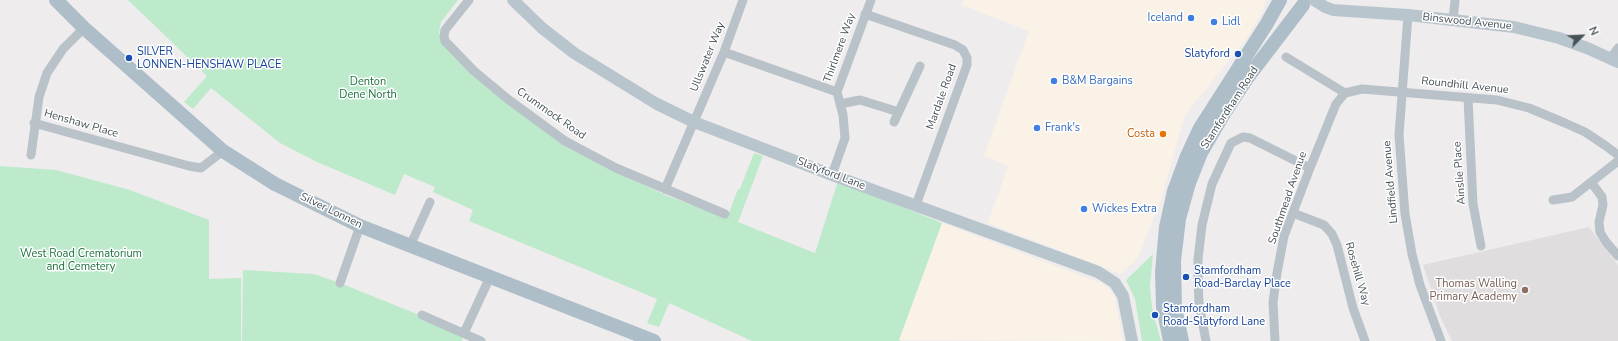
<!DOCTYPE html>
<style>
body{margin:0}
#map{position:relative;width:1618px;height:341px;overflow:hidden;background:#efeced;font-family:"Nunito Sans",sans-serif}
canvas{display:block}
.north{position:absolute;left:1562px;top:16px;width:40px;height:40px;-webkit-text-stroke:3px #fff;paint-order:stroke;rotate:66deg;font-size:11px;font-weight:700;line-height:16px;text-align:center;color:#465158}
.north::after{content:'';display:block;margin:auto;width:14px;height:18px;background:#465158;clip-path:polygon(50% 0,100% 100%,50% 72%,0 100%)}
</style>
<div id="map">
<canvas width="1618" height="341"></canvas>
<div class="north">N</div>
</div>
<script>
const c = document.querySelector('canvas').getContext('2d');
c.lineJoin = 'round';
function fill(path, color) { c.fillStyle = color; c.fill(path, 'evenodd'); }
const poly = rows => new Path2D(rows.map(r => 'M' + r).join(''));
function trace(path, color, width, dash) { c.strokeStyle = color; c.lineWidth = width; c.lineCap = dash ? 'butt' : 'round'; c.setLineDash(dash || []); c.stroke(path); }
function label(font, color, halo, rows, align = 'center') {
  c.font = font + ' "Nunito Sans",sans-serif'; c.lineWidth = 3; c.setLineDash([]); c.textBaseline = 'middle'; c.strokeStyle = halo; c.fillStyle = color; for (const [text, x, y, turn = 0] of rows) {
    c.save(); c.translate(x, y); c.rotate((+turn || 0) * Math.PI / 180); c.textAlign = isNaN(turn) ? turn : align; if (halo) c.strokeText(text, 0, 0); c.fillText(text, 0, 0); c.restore();
  }
}
const commercial = poly([
 [964,0,1265,0,1264,9,1247,38,1185,115,1162,196,1138,258,1121,274,988,223,1008,166,984,156,1029,31,962,5],
 [942,223,1103,284,1110,290,1115,298,1123,341,899,340]
]);
const education = poly([
 [1589,227,1618,265,1618,341,1452,341,1440,316,1423,265]
]);
const green = poly([
 [128,0,458,0,441,22,439,33,445,47,472,74,615,171,668,196,727,218,738,189,740,189,754,153,763,156,738,222,815,253,838,181,942,223,899,340,902,341,752,341,669,303,659,327,647,323,657,299,469,221,473,210,433,192,435,187,404,174,395,195,317,162,280,143,211,88,193,109,184,102,207,76],
 [0,166,56,170,130,190,209,220,209,279,241,278,241,341,0,341],
 [1153,254,1150,286,1151,298,1153,313,1161,341,1142,341,1135,299,1126,280],
 [243,270,314,274,340,283,464,333,462,341,242,341]
]);
const street = poly([
 [469,0,445,30,444,36,445,41,474,71,509,100,565,141,616,168,725,214],
 [865,14,955,45,963,50,967,58,967,65,916,205],
 [1408,15,1399,135,1405,214,1412,254,1420,285,1441,341],
 [1453,20,1455,0],
 [724,52,837,92],
 [1286,57,1345,93],
 [1611,58,1618,48],
 [1345,93,1362,89,1497,100,1529,108,1565,123,1585,132,1606,146,1618,155],
 [1468,98,1473,204,1481,246],
 [840,104,860,100,899,112],
 [894,122,920,66],
 [34,123,189,166,201,168,223,151],
 [31,155,39,97,47,73,63,49,84,28],
 [832,175,845,138,843,115,837,92,871,0],
 [1591,182,1602,197,1603,205,1599,222,1600,232,1606,242,1618,256],
 [665,189,724,52,743,0],
 [1553,200,1572,197,1618,161],
 [1293,213,1324,225,1332,234,1337,245,1353,308,1365,341],
 [410,246,430,202],
 [340,283,360,226],
 [422,315,481,341],
 [464,333,490,277],
 [1206,341,1199,304,1198,280,1198,259,1202,225,1212,184,1231,143,1243,137,1250,138,1310,168],
 [1275,341,1273,302,1277,273,1284,236,1310,168,1336,104,1345,93]
]);
const secondary = poly([
 [513,0,542,28,574,53,657,104,694,122,832,175,1098,272,1115,283,1123,296,1132,341],
 [1314,0,1325,7,1333,10,1408,15,1514,27,1559,38,1587,48,1618,62]
]);
const primary = poly([
 [56,0,84,28,223,151,275,184,360,226,654,341],
 [1170,341,1163,307,1162,272,1166,227,1174,191,1187,156,1200,128,1266,25,1280,0],
 [1182,341,1175,308,1174,261,1179,219,1189,183,1201,153,1223,115,1248,77,1303,5]
]);
const markers = [
 [1191,18,4,"#3f7fe0"],
 [1214,22,4,"#3f7fe0"],
 [1238,54,4,"#1a4fb4"],
 [129,58,4,"#1a4fb4"],
 [1054,81,4,"#3f7fe0"],
 [1037,128,4,"#3f7fe0"],
 [1163,134,4,"#e8710a"],
 [1084,209,4,"#3f7fe0"],
 [1186,277,4,"#1a4fb4"],
 [1525,290,4,"#8d6e63"],
 [1155,315,4,"#1a4fb4"]
];
const shopNames = [
 ["Iceland",1183,18,"right"],
 ["Lidl",1222,22],
 ["B&M Bargains",1062,81],
 ["Frank's",1045,128],
 ["Wickes Extra",1092,209]
];
const streetNames = [
 ["Binswood Avenue",1467,22,6],
 ["Thirlmere Way",840,48,-70],
 ["Ullswater Way",708,57,-68],
 ["Roundhill Avenue",1465,86,6],
 ["Mardale Road",942,97,-70],
 ["Stamfordham Road",1230,108,-57],
 ["Crummock Road",551,114,35],
 ["Henshaw Place",81,124,16],
 ["Ainslie Place",1460,173,-94],
 ["Slatyford Lane",831,174,21],
 ["Lindfield Avenue",1391,182,-95],
 ["Southmead Avenue",1288,198,-71],
 ["Silver Lonnen",331,211,26],
 ["Rosehill Way",1357,274,74]
];
const transitNames = [
 ["SILVER",137,52],
 ["LONNEN-HENSHAW PLACE",137,65],
 ["Slatyford",1230,54,"right"],
 ["Stamfordham",1194,271],
 ["Road-Barclay Place",1194,284],
 ["Stamfordham",1163,309],
 ["Road-Slatyford Lane",1163,322]
];
const parkNames = [
 ["Denton",368,82],
 ["Dene North",368,95],
 ["West Road Crematorium",81,254],
 ["and Cemetery",81,267]
];
const foodNames = [
 ["Costa",1155,134]
];
const educationNames = [
 ["Thomas Walling",1517,284],
 ["Primary Academy",1517,297]
];
fill(commercial, '#faf2e6');
fill(education, '#e0ddde');
fill(green, '#bdeacb');
trace(street, '#b9c2c8', 9);
trace(secondary, '#b9c5cd', 12);
trace(primary, '#aebec9', 14);
for (const [x, y, r, color] of markers) { const dot = new Path2D(); dot.arc(x, y, r, 0, 2 * Math.PI); c.fillStyle = color; c.fill(dot); trace(dot, '#fff', 1.5); }
label('11px', '#366cbe', '#fff', shopNames, 'left');
label('11px', '#465158', '#fff', streetNames);
label('11px', '#164399', '#fff', transitNames, 'left');
label('11px', '#1e7240', '#fff', parkNames);
label('11px', '#c56008', '#fff', foodNames, 'right');
label('11px', '#785e54', '#fff', educationNames, 'right');
</script>
